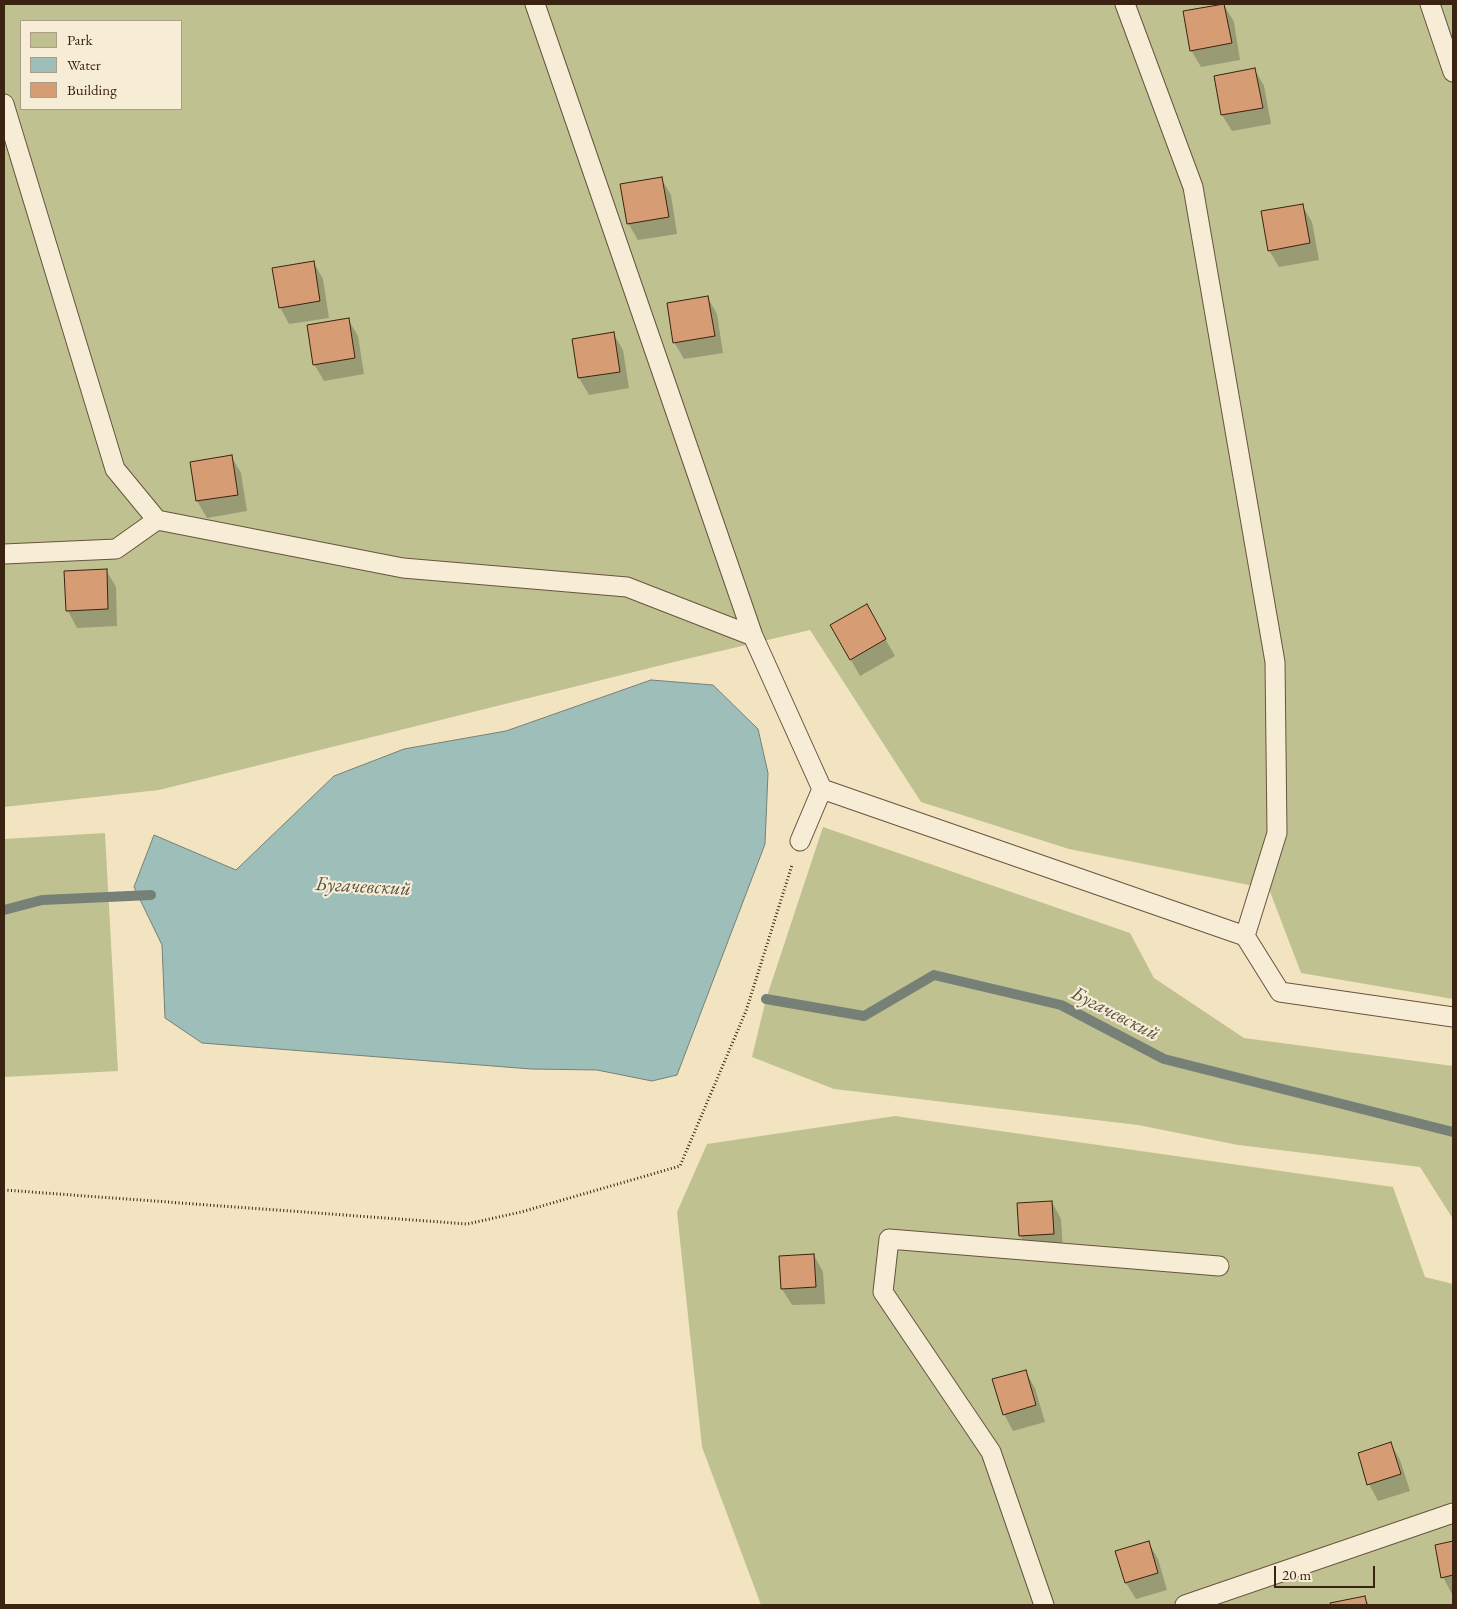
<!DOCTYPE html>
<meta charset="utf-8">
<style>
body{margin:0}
#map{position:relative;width:1457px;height:1609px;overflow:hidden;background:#f3e4c1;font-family:"EB Garamond",serif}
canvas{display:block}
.frame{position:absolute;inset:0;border:5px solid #3b2312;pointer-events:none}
.legend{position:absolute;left:20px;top:20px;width:162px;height:90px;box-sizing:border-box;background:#f7edd7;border:1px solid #ac9c88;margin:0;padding:6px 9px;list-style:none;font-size:15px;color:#3b2312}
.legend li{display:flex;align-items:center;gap:10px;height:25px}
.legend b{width:25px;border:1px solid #ac9c88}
.scale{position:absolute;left:1274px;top:1566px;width:101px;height:22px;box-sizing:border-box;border:2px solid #3b2312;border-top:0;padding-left:6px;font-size:15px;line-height:18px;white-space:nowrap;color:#3b2312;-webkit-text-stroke:4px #f7edd7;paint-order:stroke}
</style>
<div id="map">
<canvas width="1457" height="1609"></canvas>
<div class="frame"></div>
<ul class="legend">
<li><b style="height:14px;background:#bfc290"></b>Park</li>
<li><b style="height:14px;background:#9dbeb9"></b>Water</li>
<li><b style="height:14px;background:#d69c74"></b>Building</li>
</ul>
<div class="scale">20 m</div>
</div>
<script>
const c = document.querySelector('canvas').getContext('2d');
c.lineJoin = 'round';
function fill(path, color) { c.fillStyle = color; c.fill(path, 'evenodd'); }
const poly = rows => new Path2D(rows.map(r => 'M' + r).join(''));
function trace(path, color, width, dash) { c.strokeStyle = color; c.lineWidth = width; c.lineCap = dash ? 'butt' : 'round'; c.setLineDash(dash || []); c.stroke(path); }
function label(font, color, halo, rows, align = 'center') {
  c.font = font + ' "EB Garamond",serif'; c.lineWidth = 4.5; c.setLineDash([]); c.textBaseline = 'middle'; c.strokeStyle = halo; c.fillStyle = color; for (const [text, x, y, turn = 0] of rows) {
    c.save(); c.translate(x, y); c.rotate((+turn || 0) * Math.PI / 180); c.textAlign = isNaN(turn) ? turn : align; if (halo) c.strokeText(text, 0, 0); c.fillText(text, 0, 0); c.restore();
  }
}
const green = poly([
 [4,4,1453,4,1453,999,1301,973,1269,889,1069,849,921,802,810,630,678,661,159,790,4,807],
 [21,21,181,21,181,109,21,109],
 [823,827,1130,933,1154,978,1244,1038,1453,1066,1453,1219,1420,1167,1238,1145,1138,1125,834,1089,752,1057,766,999],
 [105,833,118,1071,4,1077,4,839],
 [895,1116,1393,1187,1425,1277,1453,1284,1453,1605,761,1605,702,1447,677,1212,707,1144]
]);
const water = poly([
 [651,680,713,685,758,729,768,773,765,844,677,1075,652,1081,597,1070,531,1069,202,1043,165,1018,162,945,134,887,154,835,236,870,334,776,404,749,506,731,651,680]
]);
const shadow = poly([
 [1224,5,1234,22,1240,60,1201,67,1191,50],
 [1255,70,1264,86,1271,124,1232,131,1222,115],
 [661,178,671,195,677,234,638,240,628,223],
 [1302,205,1312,222,1319,260,1279,267,1269,250],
 [314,263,323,279,329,318,289,324,280,307],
 [708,298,717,314,723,353,684,359,674,342],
 [348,319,358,336,364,374,324,381,314,364],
 [613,333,623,350,629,388,589,395,579,378,573,340],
 [231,456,241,473,247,511,207,518,197,501,191,463],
 [106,570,116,587,117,626,77,628,68,611],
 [866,605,895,656,860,676,831,625],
 [1052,1202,1061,1219,1063,1251,1030,1252,1020,1235],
 [814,1255,823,1272,825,1304,792,1305,782,1289],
 [1025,1371,1035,1388,1045,1422,1013,1431,1004,1414],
 [1391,1444,1400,1460,1410,1491,1378,1501,1369,1484],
 [1148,1542,1158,1559,1167,1590,1136,1599,1126,1583],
 [1453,1542,1453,1594,1452,1594,1443,1577,1436,1546],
 [1365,1598,1369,1605,1332,1605,1332,1604]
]);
const stream = poly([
 [4,910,42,900,151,895],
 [766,999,864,1016,934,975,1061,1005,1164,1059,1453,1132]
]);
const building = poly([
 [1224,4,1232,43,1190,51,1183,11,1224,4],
 [1255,68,1263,108,1221,115,1214,76,1255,68],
 [662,177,669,217,627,224,620,184,662,177],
 [1303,204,1310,243,1268,251,1261,211,1303,204],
 [314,261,320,301,279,308,272,268,314,261],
 [708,296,715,336,673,343,667,303,708,296],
 [349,318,355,358,313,365,307,325,349,318],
 [614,332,620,372,578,378,572,339,614,332],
 [232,455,238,495,196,501,190,462,232,455],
 [107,569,108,609,66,611,64,571,107,569],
 [867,604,886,639,850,660,830,625,867,604],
 [1052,1201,1054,1234,1019,1236,1017,1203,1052,1201],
 [814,1254,816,1287,781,1289,779,1256,814,1254],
 [1026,1370,1036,1405,1003,1415,992,1379,1026,1370],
 [1391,1442,1401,1474,1367,1485,1358,1453,1391,1442],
 [1149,1541,1158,1573,1125,1583,1115,1551,1149,1541],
 [1453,1541,1453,1575,1441,1578,1435,1545,1453,1541],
 [1365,1596,1367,1605,1331,1605,1330,1603,1365,1596]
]);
const path = poly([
 [4,1190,467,1224,521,1212,680,1166,746,1011,792,865]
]);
const lane = poly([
 [535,4,753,636],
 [1430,4,1453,72],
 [4,104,115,469,157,520],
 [4,554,116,549,157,520,403,568,627,587,753,636,822,789,1245,936,1277,833,1275,662,1193,187,1125,4],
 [800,841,822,789],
 [1245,936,1280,992,1453,1017],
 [1044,1605,991,1452,883,1292,889,1239,1219,1266],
 [1185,1605,1453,1513]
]);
const waterNames = [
 ["Бугачевский",363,887,3],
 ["Бугачевский",1115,1014,27]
];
fill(green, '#bfc290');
fill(water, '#9dbeb9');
trace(water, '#768076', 1);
fill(shadow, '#0003');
trace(stream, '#768076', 10);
fill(building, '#d69c74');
trace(building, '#3b2312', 1);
trace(lane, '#69533e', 21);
trace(path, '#3b2312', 3, [1, 2.5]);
trace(lane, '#f7edd7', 19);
label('italic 20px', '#585244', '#f7edd7', waterNames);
</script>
